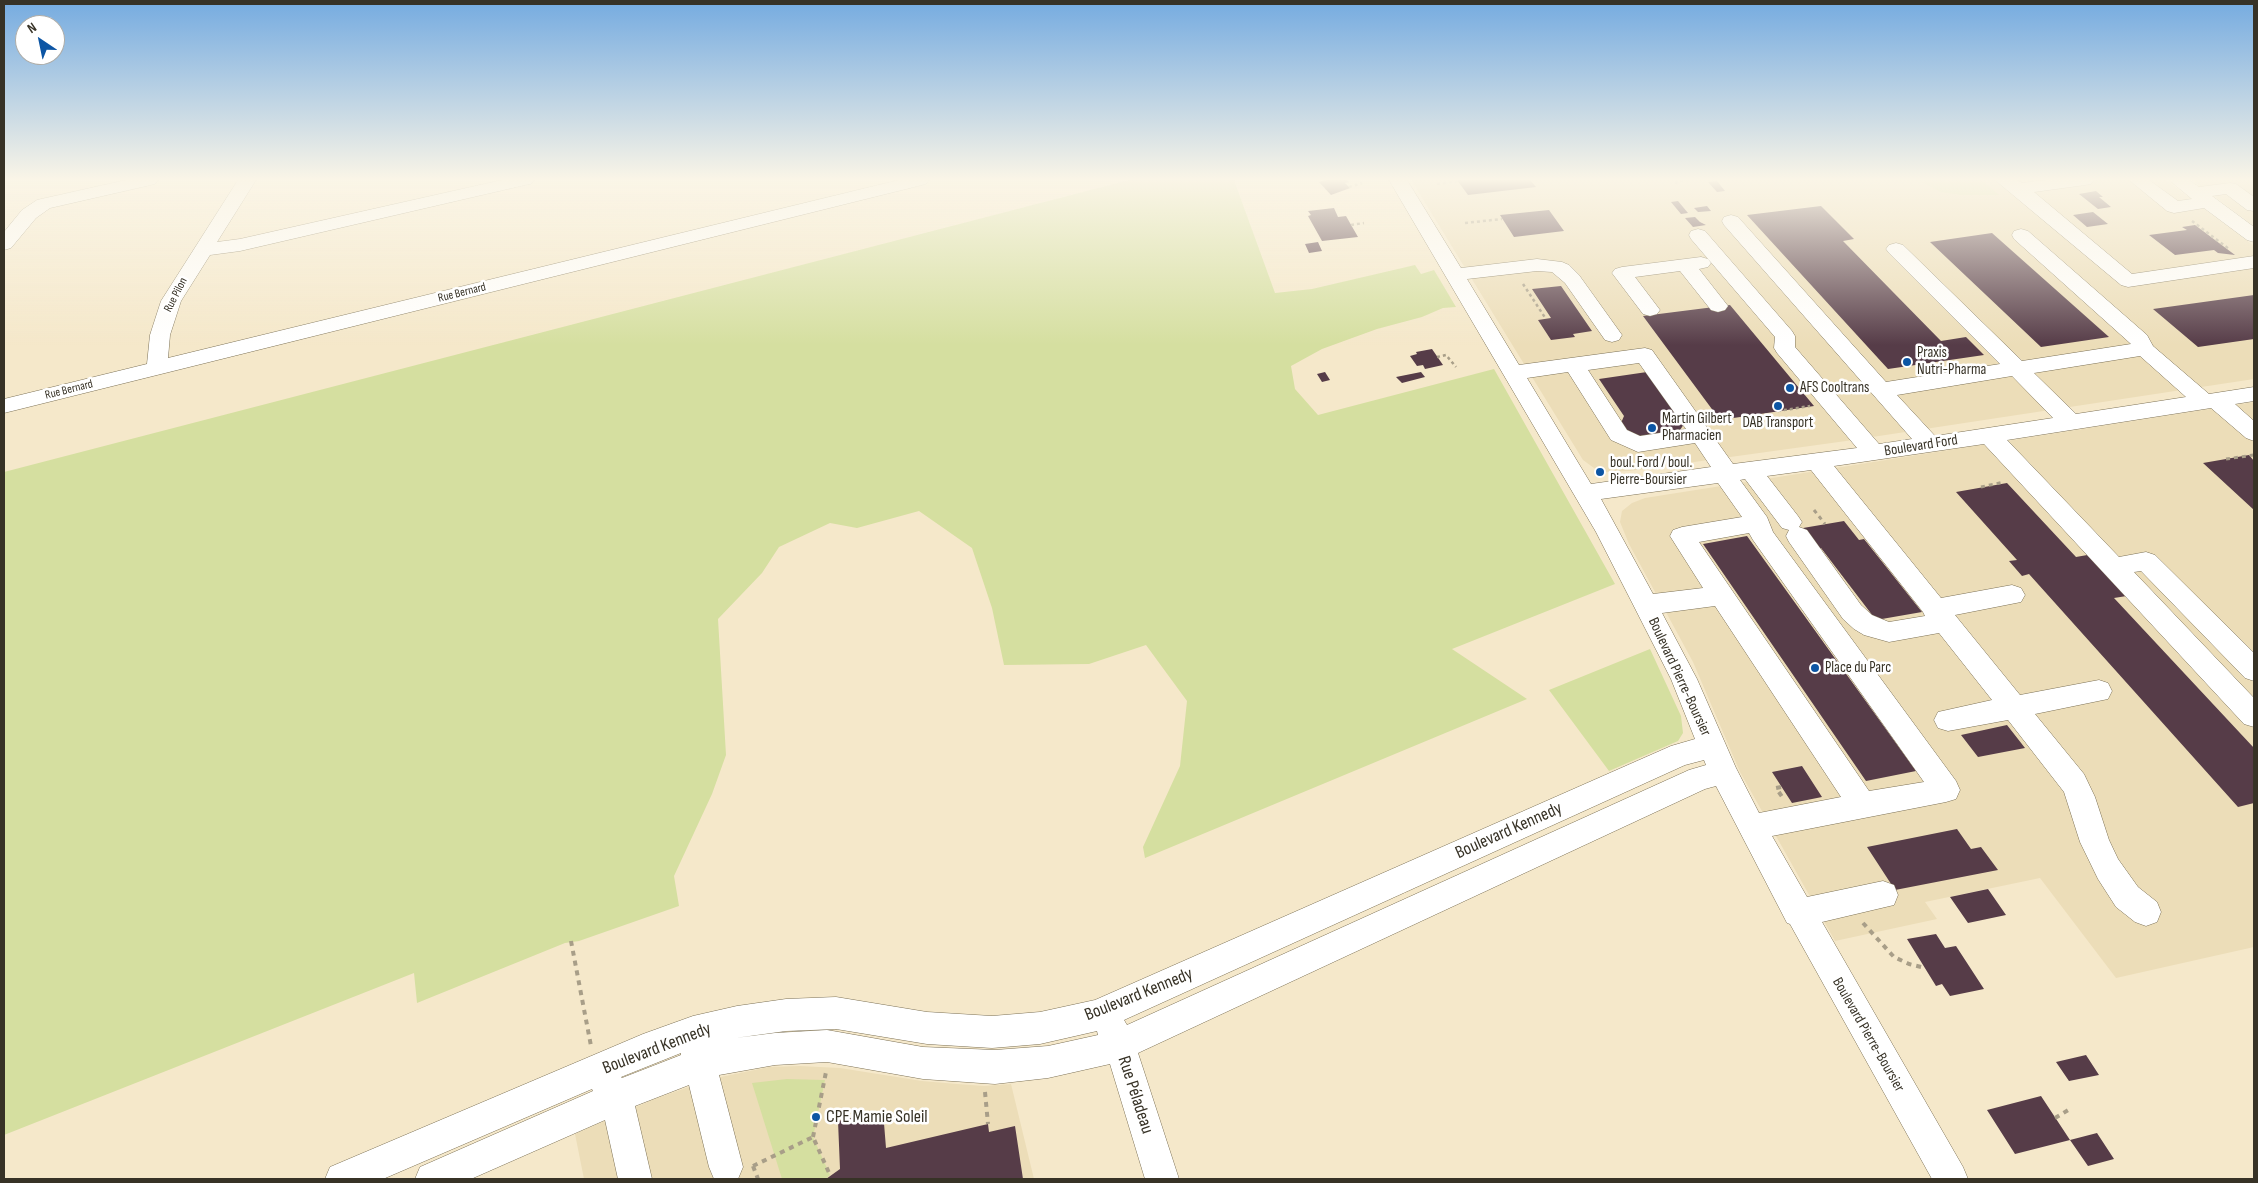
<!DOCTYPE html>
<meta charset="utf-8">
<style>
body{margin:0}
#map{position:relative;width:2258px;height:1183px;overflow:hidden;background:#f5e8ca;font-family:"Sofia Sans Condensed",sans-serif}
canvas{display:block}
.frame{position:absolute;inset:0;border:5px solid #373226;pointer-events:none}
.north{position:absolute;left:15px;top:15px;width:50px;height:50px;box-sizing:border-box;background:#fff;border:1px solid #afada8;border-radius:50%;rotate:326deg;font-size:14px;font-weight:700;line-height:20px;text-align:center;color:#373226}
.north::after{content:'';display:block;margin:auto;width:18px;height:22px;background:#0c55a4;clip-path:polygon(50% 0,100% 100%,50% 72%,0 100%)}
</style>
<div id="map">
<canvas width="2258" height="1183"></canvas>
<div class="frame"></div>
<div class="north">N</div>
</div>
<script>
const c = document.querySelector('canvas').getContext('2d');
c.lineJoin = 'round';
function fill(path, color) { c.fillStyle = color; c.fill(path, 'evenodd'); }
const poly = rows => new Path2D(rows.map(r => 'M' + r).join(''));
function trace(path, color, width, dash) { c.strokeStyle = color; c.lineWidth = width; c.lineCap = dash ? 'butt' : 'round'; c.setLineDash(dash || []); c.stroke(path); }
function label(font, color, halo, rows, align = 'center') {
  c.font = font + ' "Sofia Sans Condensed",sans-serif'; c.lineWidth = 5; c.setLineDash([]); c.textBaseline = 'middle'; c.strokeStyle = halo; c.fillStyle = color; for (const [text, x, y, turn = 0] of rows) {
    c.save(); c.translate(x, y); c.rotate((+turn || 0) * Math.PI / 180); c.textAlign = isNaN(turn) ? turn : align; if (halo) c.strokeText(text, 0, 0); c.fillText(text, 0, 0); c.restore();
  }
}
const built = poly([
 [1411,180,2166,180,2254,246,2254,379,1846,441,1629,471,1605,472,1594,468,1583,460],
 [2192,180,2254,180,2254,226],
 [2254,402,2254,947,2116,978,2040,878,1925,902,1937,919,1835,941,1740,772,1693,662,1629,544,1620,522,1622,511,1632,503,1645,498],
 [800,1066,840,1068,922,1081,957,1084,984,1086,1011,1084,1034,1179,584,1179,575,1134,652,1100,711,1079,769,1067]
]);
const green = poly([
 [1129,180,1234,180,1275,293,1312,289,1415,265,1421,274,1434,270,1456,307,1443,308,1422,317,1377,329,1322,349,1291,366,1295,389,1318,415,1494,369,1615,584,1452,649,1527,699,1145,858,1143,847,1180,766,1187,701,1146,645,1089,664,1004,665,992,608,972,548,919,511,857,528,830,523,779,547,762,573,718,619,726,755,712,794,674,876,679,906,579,941,565,943,417,1003,414,973,4,1135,4,472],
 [1917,180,1945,180,1953,182,1953,180,1982,180,1999,195,1961,195,1941,192],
 [1650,649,1681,716,1683,733,1678,741,1609,771,1549,690],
 [787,1079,825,1080,813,1137,830,1175,826,1179,782,1179,752,1083]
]);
const building = poly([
 [1327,180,1347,180,1349,182,1345,183,1350,188,1331,195,1319,182],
 [1457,180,1530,180,1536,187,1468,195],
 [1717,181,1725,191,1717,192,1708,182],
 [2096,191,2103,197,2099,197,2111,207,2098,209,2079,194],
 [1678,201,1688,213,1681,214,1671,202],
 [1707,206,1711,211,1698,212,1694,208],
 [1821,206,1854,239,1843,241,1941,341,1966,337,1984,355,1888,369,1747,215],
 [1334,208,1338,217,1346,216,1358,237,1322,241,1308,216,1311,215,1308,211],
 [1549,210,1564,231,1514,237,1500,215],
 [2093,212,2108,224,2087,227,2073,215],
 [1695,217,1700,222,1706,225,1693,227,1685,218],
 [2195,225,2235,255,2218,253,2214,250,2175,255,2149,235,2187,230,2182,227],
 [1992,233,2109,337,2041,347,1930,242],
 [1318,242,1322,251,1309,253,1305,244],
 [1561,286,1592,331,1573,334,1575,337,1551,340,1538,320,1551,318,1532,289],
 [2254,295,2254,339,2198,347,2153,309],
 [1730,305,1814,406,1720,420,1643,316],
 [1432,349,1443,365,1425,369,1423,365,1417,366,1410,356,1417,354,1416,352],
 [1325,372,1330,380,1322,382,1317,374],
 [1421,372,1425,377,1402,383,1396,377],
 [1647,372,1684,424,1680,430,1638,437,1628,433,1621,423,1624,416,1599,379],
 [2249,455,2254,461,2254,510,2203,463],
 [2007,483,2076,557,2093,554,2133,595,2114,598,2254,748,2254,803,2238,807,2029,574,2022,576,2009,561,2017,560,1956,492],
 [1844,521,1859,540,1864,539,1922,612,1876,620,1821,548,1818,548,1803,528],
 [1747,536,1916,771,1866,781,1703,544],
 [2007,725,2025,748,1978,757,1961,735],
 [1802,766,1822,797,1792,803,1772,772],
 [1957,829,1971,849,1981,847,1998,870,1895,890,1867,847],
 [1988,889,2006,915,1968,923,1950,897],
 [1936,934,1945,948,1956,946,1984,989,1950,996,1942,984,1936,986,1907,939],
 [2086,1055,2099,1075,2069,1081,2056,1062],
 [2041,1096,2070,1140,2015,1154,1987,1110],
 [883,1111,886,1148,988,1124,989,1132,1015,1126,1023,1179,826,1179,840,1169,838,1121],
 [2097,1133,2114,1159,2088,1166,2070,1140]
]);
const pathFar2 = poly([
 [1437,184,1458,181],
 [1676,184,1677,181,1689,180],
 [1349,187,1362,183],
 [2192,221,2229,249],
 [1465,223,1502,219],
 [1351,225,1364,223],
 [1523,284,1546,319],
 [1437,357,1446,355,1456,367],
 [1778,411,1810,406]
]);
const pathFar1 = poly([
 [2226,459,2254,455],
 [1981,487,2004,482],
 [1814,510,1825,524]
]);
const path = poly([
 [1781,787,1776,788,1783,798],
 [1863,923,1894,957,1909,964,1925,968],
 [571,941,591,1046],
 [985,1092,988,1124],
 [2055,1118,2070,1109],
 [813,1137,826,1072],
 [753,1166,813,1137,830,1175],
 [753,1166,758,1179]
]);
const minor = poly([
 [126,180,158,180,155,184,50,208,36,218,11,248,4,250,4,232,22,210,37,200,126,180],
 [238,180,256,180,217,242,240,239,502,180,534,180,531,184,525,185,240,251,210,255,181,301,170,335,168,358,899,180,929,180,926,184,4,413,4,399,147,364,150,335,161,301,238,180],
 [1389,180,1407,180,1461,268,1537,259,1562,262,1569,265,1579,275,1622,335,1619,340,1612,342,1605,340,1565,283,1552,272,1537,271,1467,279,1519,365,1645,348,1652,350,1733,464,1857,448,1777,353,1774,348,1775,337,1691,239,1689,235,1691,231,1698,229,1705,231,1792,331,1795,336,1795,347,1879,444,1912,439,1724,225,1722,221,1724,217,1731,215,1738,217,1886,382,2000,364,1889,253,1886,249,1889,245,1896,243,1903,245,2022,361,2131,344,2014,239,2012,235,2014,231,2021,229,2028,231,2147,335,2153,346,2209,394,2254,387,2254,401,2235,404,2254,421,2254,441,2246,438,2211,408,2007,440,2119,557,2146,552,2155,555,2254,653,2254,681,2245,678,2141,571,2134,572,2254,698,2254,727,2244,724,1984,444,1834,466,1941,598,2012,585,2021,588,2025,595,2021,602,1955,615,2020,695,2099,680,2108,683,2112,691,2108,699,2035,714,2084,774,2095,797,2109,840,2118,859,2138,887,2157,902,2161,912,2157,922,2146,926,2135,922,2116,907,2098,879,2080,842,2064,792,2008,720,1948,731,1938,728,1934,720,1938,712,1992,700,1939,633,1889,642,1864,635,1854,629,1843,619,1789,542,1786,536,1789,530,1782,528,1745,479,1740,480,1767,517,1773,532,1956,781,1960,790,1956,799,1946,802,1772,836,1807,897,1883,881,1894,885,1898,895,1894,905,1822,922,1963,1167,1968,1179,1932,1179,1790,924,1787,923,1716,786,1705,789,1138,1053,1179,1179,1145,1179,1110,1064,1048,1078,995,1084,923,1079,827,1062,775,1065,719,1075,743,1167,738,1179,714,1179,709,1167,689,1085,635,1106,652,1179,618,1179,605,1120,471,1179,415,1179,420,1167,593,1091,592,1089,383,1179,325,1179,330,1167,643,1034,693,1016,737,1006,786,999,836,997,927,1012,992,1016,1040,1012,1095,1000,1671,746,1695,739,1671,679,1596,532,1389,180],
 [2140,356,2186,397,2076,414,2034,373,2140,356],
 [1639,363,1686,429,1640,436,1627,430,1588,370,1639,363],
 [1568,372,1611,440,1638,452,1695,443,1711,467,1591,484,1527,378,1568,372],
 [2012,376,2053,418,1935,436,1897,395,2012,376],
 [1811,470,1923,612,1925,616,1889,622,1872,615,1861,605,1807,530,1799,527,1802,522,1798,516,1767,476,1811,470],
 [1718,483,1742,517,1682,527,1673,530,1670,536,1703,588,1653,594,1601,499,1718,483],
 [1749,533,1753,540,1924,782,1869,791,1699,542,1749,533],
 [1715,606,1841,797,1759,813,1736,768,1697,679,1662,613,1715,606],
 [1704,760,1706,765,1689,770,1127,1025,1124,1020,1685,765,1704,760],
 [836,1029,927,1044,992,1048,1040,1044,1097,1031,1098,1035,1048,1046,995,1050,923,1047,827,1030,775,1033,735,1038,786,1031,836,1029],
 [681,1053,681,1055,622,1078,621,1077,681,1053],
 [1995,180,2017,180,2022,183,2046,180,2094,180,2091,184,2085,185,2034,192,2132,274,2254,256,2254,268,2128,287,2121,285,1995,180],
 [2129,180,2149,180,2178,201,2192,199,2169,180,2189,180,2199,187,2230,183,2236,184,2254,197,2254,211,2247,210,2226,194,2212,196,2254,227,2254,242,2247,240,2204,208,2174,213,2167,211,2129,180],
 [1701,257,1708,259,1711,263,1708,267,1699,269,1728,306,1725,310,1718,312,1711,310,1680,271,1635,277,1660,310,1657,314,1650,316,1643,314,1612,273,1615,269,1622,267,1701,257]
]);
const markers = [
 [1907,362,5,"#0c55a4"],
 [1790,388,5,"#0c55a4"],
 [1778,406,5,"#0c55a4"],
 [1652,428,5,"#0c55a4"],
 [1600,472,5,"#0c55a4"],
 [1815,668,5,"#0c55a4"],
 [816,1117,5,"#0c55a4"]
];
const farStreetnames = [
 ["Rue Bernard",462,293,-14],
 ["Rue Pilon",176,295,-63],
 ["Rue Bernard",69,390,-14]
];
const poiNames = [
 ["Praxis",1917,353],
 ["Nutri-Pharma",1917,370],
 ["AFS Cooltrans",1800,388],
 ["Martin Gilbert",1662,419],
 ["Pharmacien",1662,436],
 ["DAB Transport",1778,423,"center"],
 ["boul. Ford / boul.",1610,463],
 ["Pierre-Boursier",1610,480],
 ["Place du Parc",1825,668]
];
const streetNames = [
 ["Boulevard Ford",1921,446,-9],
 ["Boulevard Pierre-Boursier",1679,677,65],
 ["Boulevard Pierre-Boursier",1868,1035,60]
];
const nearStreetnames = [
 ["Boulevard Kennedy",1509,831,-24],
 ["Boulevard Kennedy",1139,995,-22],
 ["Boulevard Kennedy",657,1049,-21],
 ["Rue Péladeau",1135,1095,72]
];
const nearPoinames = [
 ["CPE Mamie Soleil",826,1117]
];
fill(built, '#ecddb8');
fill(green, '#d5dfa0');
fill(building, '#563c48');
trace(minor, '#7d7257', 1);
trace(pathFar2, '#a89e88', 2.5, [3, 3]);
trace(pathFar1, '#a89e88', 3, [4, 4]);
trace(path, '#a89e88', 4, [5, 5]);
fill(minor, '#fff');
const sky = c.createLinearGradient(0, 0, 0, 345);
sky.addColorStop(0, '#75abe0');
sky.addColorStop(0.52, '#faf5e7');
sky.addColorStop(1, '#faf5e700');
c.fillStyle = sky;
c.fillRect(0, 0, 2258, 345);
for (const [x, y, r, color] of markers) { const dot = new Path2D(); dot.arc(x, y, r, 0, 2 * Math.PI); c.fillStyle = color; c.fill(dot); trace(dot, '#fff', 2); }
label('12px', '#373226', '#fff', farStreetnames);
label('15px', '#373226', '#fff', poiNames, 'left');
label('15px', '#373226', '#fff', streetNames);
label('18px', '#373226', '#fff', nearStreetnames);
label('18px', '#373226', '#fff', nearPoinames, 'left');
</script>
